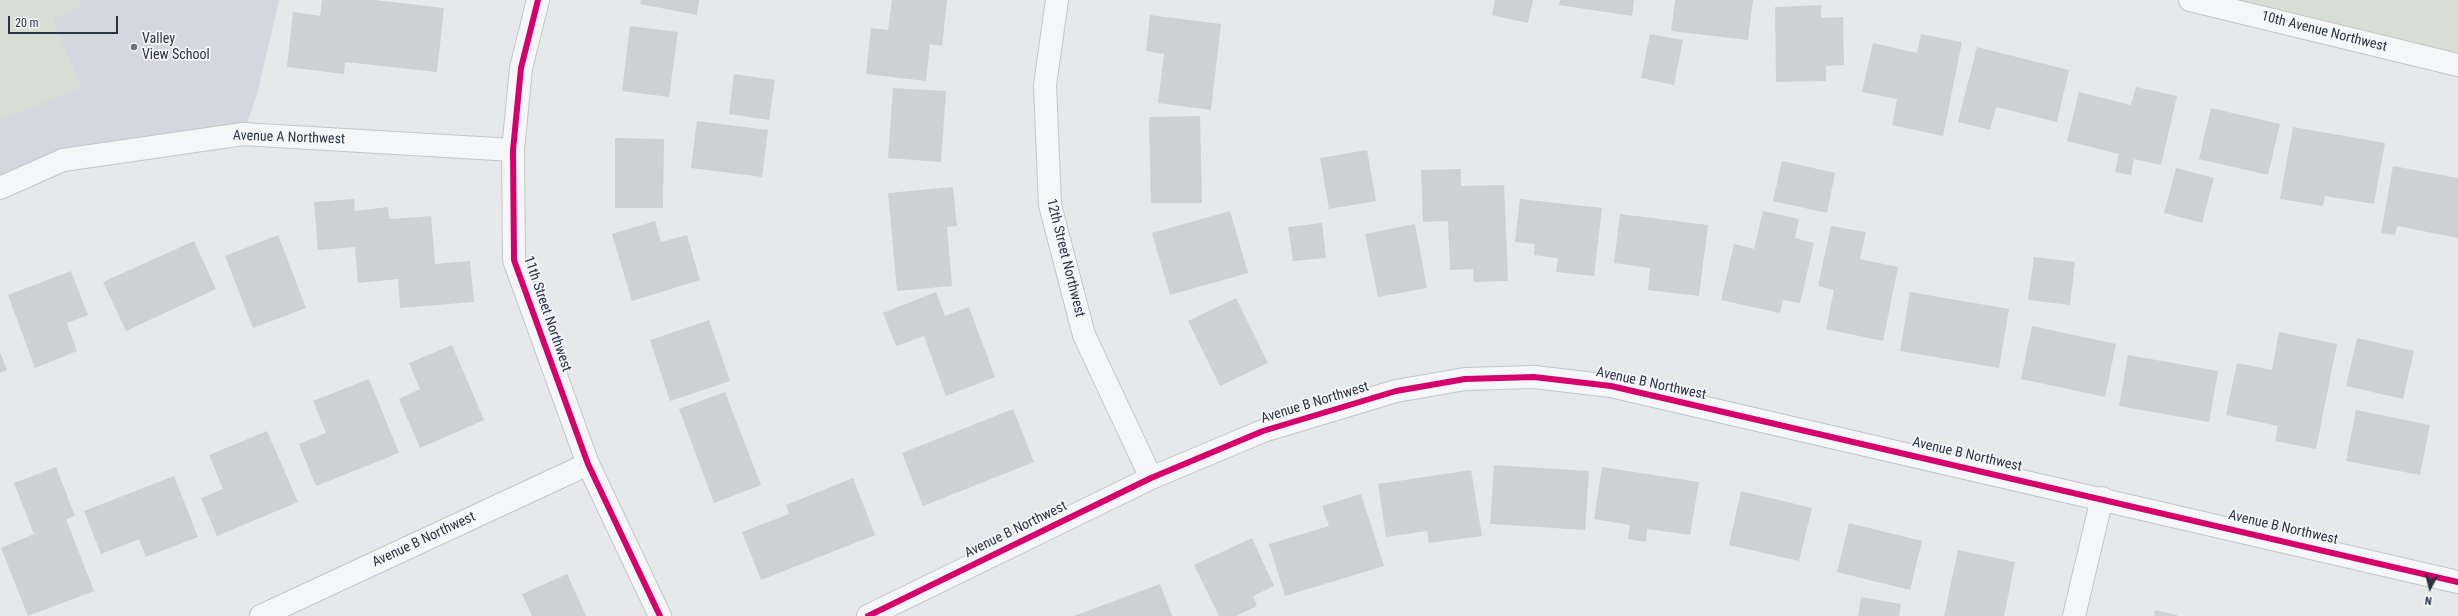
<!DOCTYPE html>
<style>
body{margin:0}
#map{position:relative;width:2458px;height:616px;overflow:hidden;background:#e6e8ea;font-family:"Roboto Condensed",sans-serif}
canvas{display:block}
.north{position:absolute;left:2410px;top:568px;width:40px;height:40px;-webkit-text-stroke:3px #f4f6f9;paint-order:stroke;rotate:187deg;font-size:11px;font-weight:700;line-height:16px;text-align:center;color:#2b3445}
.north::after{content:'';display:block;margin:auto;width:14px;height:18px;background:#2b3445;clip-path:polygon(50% 0,100% 100%,50% 72%,0 100%)}
.scale{position:absolute;left:8px;top:16px;width:110px;height:18px;box-sizing:border-box;border:2px solid #2b3445;border-top:0;padding-left:5px;font-size:12px;line-height:14px;white-space:nowrap;color:#2b3445;-webkit-text-stroke:3px #f4f6f9;paint-order:stroke}
</style>
<div id="map">
<canvas width="2458" height="616"></canvas>
<div class="north">N</div>
<div class="scale">20 m</div>
</div>
<script>
const c = document.querySelector('canvas').getContext('2d');
c.lineJoin = 'round';
function fill(path, color) { c.fillStyle = color; c.fill(path, 'evenodd'); }
const poly = rows => new Path2D(rows.map(r => 'M' + r).join(''));
function trace(path, color, width, dash) { c.strokeStyle = color; c.lineWidth = width; c.lineCap = dash ? 'butt' : 'round'; c.setLineDash(dash || []); c.stroke(path); }
function label(font, color, halo, rows, align = 'center') {
  c.font = font + ' "Roboto Condensed",sans-serif'; c.lineWidth = 3.5; c.setLineDash([]); c.textBaseline = 'middle'; c.strokeStyle = halo; c.fillStyle = color; for (const [text, x, y, turn = 0] of rows) {
    c.save(); c.translate(x, y); c.rotate((+turn || 0) * Math.PI / 180); c.textAlign = isNaN(turn) ? turn : align; if (halo) c.strokeText(text, 0, 0); c.fillText(text, 0, 0); c.restore();
  }
}
const built = poly([
 [0,0,279,0,257,95,243,134,63,160,0,188]
]);
const green = poly([
 [0,0,80,0,82,6,53,19,81,87,0,120],
 [2188,0,2458,0,2458,66]
]);
const building = poly([
 [322,0,375,0,444,8,437,72,345,62,344,74,287,67,293,12,320,16],
 [641,0,699,0,697,15,640,4],
 [892,0,947,0,942,46,930,44,926,81,866,74,871,28,888,30],
 [1495,0,1533,0,1528,23,1492,15],
 [1560,0,1634,0,1632,16,1559,5],
 [1675,0,1753,0,1748,40,1671,31],
 [1821,5,1821,18,1843,17,1844,65,1826,66,1826,81,1776,82,1775,7],
 [1150,15,1221,24,1211,110,1158,103,1164,54,1146,51],
 [630,26,678,32,669,97,622,91],
 [1650,34,1683,40,1674,85,1641,78],
 [1921,34,1962,42,1943,136,1892,125,1897,99,1862,92,1873,43,1917,53],
 [1977,47,2069,70,2057,122,1996,107,1990,130,1958,122],
 [734,74,775,80,769,120,729,114],
 [2136,87,2177,96,2161,165,2134,159,2131,175,2115,172,2119,154,2067,141,2079,92,2131,105],
 [893,88,946,91,941,162,888,158],
 [2211,108,2280,124,2268,175,2199,159],
 [1200,116,1202,203,1151,203,1149,117],
 [697,121,768,130,762,177,691,168],
 [2293,127,2385,143,2374,204,2325,196,2323,206,2280,199],
 [615,138,664,139,663,208,615,208],
 [1367,150,1376,201,1329,209,1320,158],
 [1782,161,1835,173,1827,213,1773,201],
 [2393,166,2458,178,2458,238,2397,226,2395,235,2381,233],
 [2176,168,2214,178,2202,223,2164,213],
 [1461,169,1461,186,1504,185,1508,281,1474,282,1473,269,1450,270,1448,221,1423,222,1421,170],
 [953,187,957,226,947,227,952,286,897,291,888,193],
 [354,199,355,211,388,207,389,219,431,216,435,264,470,261,474,302,400,308,398,279,358,283,355,247,318,250,314,202],
 [1520,199,1602,208,1594,276,1556,272,1558,258,1534,255,1535,244,1515,242],
 [1230,211,1248,273,1170,295,1152,233],
 [1763,211,1799,219,1795,238,1814,243,1800,303,1783,300,1780,313,1721,300,1734,244,1754,249],
 [1620,214,1708,225,1699,296,1648,290,1650,268,1614,263],
 [655,221,661,242,687,235,700,280,632,301,612,234],
 [1322,223,1326,258,1293,261,1288,227],
 [1415,224,1427,288,1378,297,1365,234],
 [1831,226,1866,232,1860,259,1898,267,1883,341,1826,329,1834,290,1818,286],
 [278,235,306,308,253,328,225,256],
 [194,241,216,289,126,331,103,282],
 [2034,257,2075,262,2070,305,2028,300],
 [71,271,88,315,67,323,77,351,35,368,8,295],
 [936,292,945,316,969,307,995,377,946,396,924,336,896,346,883,313],
 [1910,292,2009,309,1999,368,1900,351],
 [1236,298,1268,363,1220,386,1188,321],
 [709,320,730,381,670,401,650,340],
 [2032,326,2116,344,2105,397,2021,379],
 [2279,332,2337,344,2316,449,2275,441,2278,426,2226,415,2237,363,2272,370],
 [2357,338,2414,351,2403,399,2346,386],
 [452,345,484,420,420,448,399,399,420,389,409,363],
 [0,352,7,370,0,373],
 [2128,355,2218,371,2209,422,2119,406],
 [369,379,399,453,316,486,299,444,326,433,313,401],
 [725,392,761,485,714,503,679,409],
 [1013,409,1034,462,923,506,902,453],
 [2356,410,2430,425,2420,475,2346,461],
 [267,431,298,502,217,536,201,498,223,489,209,455],
 [1494,465,1589,471,1585,530,1490,524],
 [56,467,75,516,66,519,94,591,28,616,1,548,34,534,14,483],
 [1602,467,1699,482,1690,535,1647,529,1646,542,1628,539,1630,525,1594,519],
 [1471,470,1482,536,1429,543,1427,531,1386,537,1378,484],
 [174,476,198,537,146,557,139,539,101,554,84,511],
 [853,478,875,535,761,580,742,532,789,514,786,505],
 [1741,491,1812,508,1799,561,1729,545],
 [1361,494,1384,566,1285,596,1269,544,1329,526,1322,506],
 [1849,523,1922,541,1910,590,1837,572],
 [1252,538,1274,586,1253,596,1257,606,1236,616,1219,616,1194,565],
 [1958,550,2015,562,2004,616,1944,616],
 [567,574,586,616,532,616,522,594],
 [1160,584,1172,616,1074,616],
 [1861,597,1901,604,1899,616,1858,616],
 [2155,610,2177,615,2177,616,2154,616]
]);
const street = poly([
 [538,0,521,68,513,150,514,260,588,464,660,616],
 [1057,0,1045,85,1050,205,1084,335,1151,478],
 [2190,0,2458,65],
 [0,188,63,160,243,134,513,150],
 [261,616,588,464],
 [868,616,1151,478,1263,431,1396,391,1465,379,1534,377,1611,386,2458,582],
 [2074,616,2102,498]
]);
const cycleway = poly([
 [538,0,521,68,513,150,514,260,588,464,660,616],
 [868,616,1151,478,1263,431,1396,391,1465,379,1534,377,1611,386,2458,582]
]);
const markers = [
 [134,47,4,"#6c737f"]
];
const streetNames = [
 ["10th Avenue Northwest",2324,32,14],
 ["Avenue A Northwest",289,138,2],
 ["12th Street Northwest",1065,258,76],
 ["11th Street Northwest",547,314,71],
 ["Avenue B Northwest",1651,384,12],
 ["Avenue B Northwest",1315,403,-17],
 ["Avenue B Northwest",1967,455,13],
 ["Avenue B Northwest",2283,528,13],
 ["Avenue B Northwest",1016,530,-26],
 ["Avenue B Northwest",424,540,-25]
];
const poiNames = [
 ["Valley",142,39],
 ["View School",142,55]
];
fill(built, '#d4d7dd');
fill(green, '#d6ded6');
fill(building, '#ced0d3');
trace(street, '#c4c6c8', 24);
trace(street, '#f5f6f7', 22);
trace(cycleway, '#d6006c', 6);
for (const [x, y, r, color] of markers) { const dot = new Path2D(); dot.arc(x, y, r, 0, 2 * Math.PI); c.fillStyle = color; c.fill(dot); trace(dot, '#f4f6f9', 1.5); }
label('14px', '#2b3445', '#f4f6f9', streetNames);
label('14px', '#2b3445', '#f4f6f9', poiNames, 'left');
</script>
